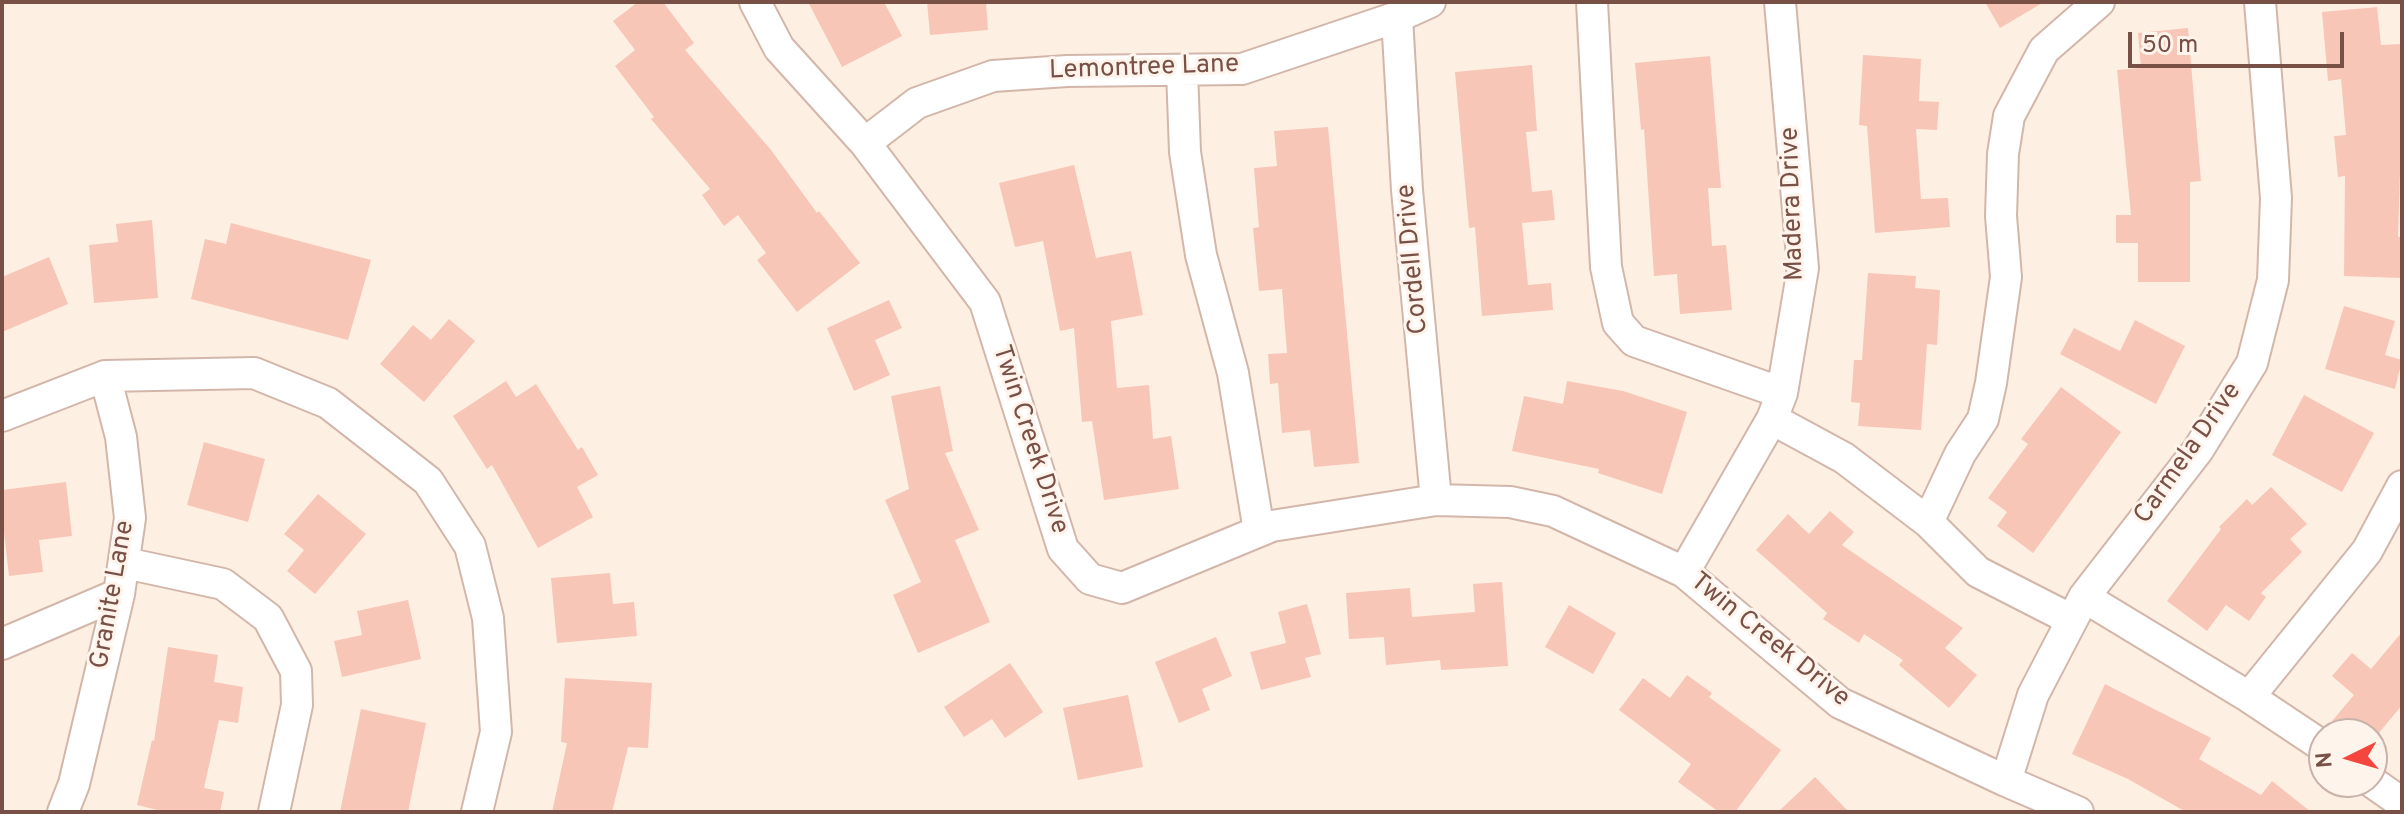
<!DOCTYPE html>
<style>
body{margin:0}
#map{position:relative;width:2404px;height:814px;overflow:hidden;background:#feefe3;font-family:Overpass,sans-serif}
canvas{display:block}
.frame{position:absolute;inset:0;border:4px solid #795046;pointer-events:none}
.north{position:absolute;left:2308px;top:718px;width:80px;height:80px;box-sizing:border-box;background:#fff4eb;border:2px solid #c9b2a9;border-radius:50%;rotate:265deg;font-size:22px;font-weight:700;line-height:32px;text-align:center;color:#795046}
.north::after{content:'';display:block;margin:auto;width:28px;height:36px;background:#f4463c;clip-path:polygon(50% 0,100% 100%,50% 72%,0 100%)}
.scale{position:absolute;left:2128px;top:32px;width:216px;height:36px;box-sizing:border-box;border:4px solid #795046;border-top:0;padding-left:10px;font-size:24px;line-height:28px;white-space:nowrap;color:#795046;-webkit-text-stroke:6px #fff4eb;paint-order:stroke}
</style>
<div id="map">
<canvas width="2404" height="814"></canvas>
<div class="frame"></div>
<div class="north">N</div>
<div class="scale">50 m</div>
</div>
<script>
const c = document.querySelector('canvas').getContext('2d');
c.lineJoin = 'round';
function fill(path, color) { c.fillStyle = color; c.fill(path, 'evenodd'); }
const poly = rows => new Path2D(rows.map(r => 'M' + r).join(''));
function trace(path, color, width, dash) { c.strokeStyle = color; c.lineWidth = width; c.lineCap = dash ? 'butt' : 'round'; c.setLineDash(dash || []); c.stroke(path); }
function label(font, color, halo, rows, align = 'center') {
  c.font = font + ' Overpass,sans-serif'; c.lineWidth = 6; c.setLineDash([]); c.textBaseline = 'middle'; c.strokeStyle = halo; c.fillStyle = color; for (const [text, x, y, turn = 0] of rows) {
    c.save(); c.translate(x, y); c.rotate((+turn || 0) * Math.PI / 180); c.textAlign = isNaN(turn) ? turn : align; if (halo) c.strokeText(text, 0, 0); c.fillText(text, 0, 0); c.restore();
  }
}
const building = poly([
 [638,2,663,2,694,43,685,50,771,150,817,213,819,211,860,263,797,312,757,260,766,253,738,215,724,226,702,195,710,189,651,119,654,117,615,66,635,50,613,21],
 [808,2,884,2,902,36,842,67],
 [927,2,986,2,988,30,930,35],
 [1985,2,2044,2,2000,28],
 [2377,7,2381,45,2402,44,2402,171,2400,171,2398,237,2402,237,2402,278,2344,276,2345,176,2338,177,2334,136,2346,135,2341,79,2328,81,2322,12],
 [2188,28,2201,181,2190,182,2190,282,2138,282,2138,243,2116,243,2116,215,2131,215,2117,70,2141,68,2138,33],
 [1863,55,1921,59,1919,101,1939,102,1937,130,1916,129,1921,199,1948,198,1950,227,1875,233,1867,126,1859,125],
 [1710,56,1721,188,1708,188,1712,246,1726,245,1732,310,1680,314,1677,274,1654,276,1644,129,1641,130,1635,63],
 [1532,65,1537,131,1526,132,1532,192,1552,190,1555,220,1522,223,1528,285,1551,283,1553,310,1482,316,1475,227,1469,228,1455,72],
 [1328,127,1359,463,1314,467,1310,430,1282,433,1278,383,1270,384,1268,354,1287,353,1282,289,1259,291,1253,228,1259,227,1254,168,1277,166,1274,131],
 [1074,165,1096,258,1131,251,1143,315,1111,321,1117,388,1149,385,1153,439,1171,436,1179,489,1104,500,1092,421,1082,422,1074,328,1060,331,1043,241,1015,247,999,183],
 [152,220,158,298,94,303,89,245,118,242,116,224],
 [231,223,371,260,348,340,191,299,205,239,226,244],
 [49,257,68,304,2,332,2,277],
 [1868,273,1916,276,1915,288,1940,290,1937,345,1927,344,1921,430,1858,426,1860,403,1851,402,1854,360,1862,360],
 [889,300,902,328,875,340,890,375,854,391,827,328],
 [2344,306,2395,321,2385,355,2402,360,2395,389,2325,369],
 [449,319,475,341,424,402,380,364,413,325,431,340],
 [2135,320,2185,346,2156,404,2060,354,2074,328,2120,351],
 [506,381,516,397,536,384,578,450,582,447,598,475,577,487,593,517,538,548,492,465,487,469,453,416],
 [1567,381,1623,391,1687,412,1662,494,1598,473,1599,469,1512,451,1524,396,1563,404],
 [940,386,953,451,945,453,979,530,955,540,990,622,918,653,893,595,921,582,885,500,909,489,891,396],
 [2061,387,2121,432,2033,553,1997,526,2007,512,1988,498,2028,444,2021,439],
 [2304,395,2374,433,2342,492,2272,455],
 [204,442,265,459,248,522,187,505],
 [66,482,72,536,39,540,43,572,9,576,2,515,2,490],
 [2271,487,2307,524,2290,539,2302,552,2261,593,2266,597,2249,621,2226,605,2207,631,2167,601,2221,529,2219,527,2247,499,2252,505],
 [318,494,366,534,315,594,287,571,304,550,284,534],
 [1830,511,1854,532,1842,545,1963,628,1945,648,1977,675,1949,708,1899,665,1903,660,1864,634,1859,643,1823,619,1827,613,1756,550,1788,514,1809,534],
 [610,573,613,604,634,602,637,636,557,643,551,578],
 [1502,582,1508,666,1441,670,1440,660,1386,665,1384,637,1349,639,1346,593,1410,588,1412,617,1475,612,1473,584],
 [408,600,421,659,342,677,334,641,362,635,357,611],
 [1307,604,1321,654,1305,658,1311,677,1261,690,1250,652,1286,643,1278,612],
 [1569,605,1616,633,1593,674,1545,647],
 [2402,632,2402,705,2378,734,2347,734,2332,721,2354,695,2332,676,2352,653,2371,669],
 [1216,637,1232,676,1202,689,1210,710,1179,723,1155,662],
 [168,647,218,655,214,682,243,687,238,723,219,720,204,788,224,792,220,812,166,812,137,805,152,740,154,741],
 [1010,663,1043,712,1005,738,992,719,964,737,944,707],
 [1687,675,1712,693,1709,697,1781,750,1735,812,1719,812,1678,782,1691,764,1619,710,1643,678,1670,698],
 [565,678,652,683,648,748,628,747,612,812,552,812,567,743,561,742],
 [2105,684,2211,738,2199,759,2261,795,2272,781,2311,812,2186,812,2128,779,2072,754],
 [1128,695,1143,767,1078,780,1063,708],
 [361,709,426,723,408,812,340,812],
 [1815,777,1849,812,1778,812]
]);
const minor = poly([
 [755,2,779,48,865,143,985,302,1063,549,1090,579,1122,588,1272,526,1436,500,1510,502,1553,511,1684,572,1840,703,2006,781,2078,812],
 [1592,2,1606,267,1618,323,1634,341,1782,393],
 [1397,17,1407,190,1436,500],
 [1182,70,1185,152,1201,255,1233,373,1259,531],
 [865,143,917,103,993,76,1067,71,1242,69,1397,17,1430,2],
 [2,416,105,376,254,373,328,403,428,481,470,546,488,618,496,732,477,812],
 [1772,419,1844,458,1928,522,1978,572,2072,620],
 [1928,522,1960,454,1983,419,1991,383,2006,277,2001,216,2003,154,2009,116,2044,50,2099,2],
 [125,563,223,584,268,618,296,671,297,705,274,812],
 [1684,572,1772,419,1782,393,1803,268,1780,2],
 [2084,597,2249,697,2367,551,2402,486],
 [2,644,119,594],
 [2249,697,2324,747],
 [2006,781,2033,695,2084,597,2198,450,2252,363,2273,280,2276,198,2260,2],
 [2372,782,2402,803],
 [63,812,74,784,119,594,130,518,121,437,105,376]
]);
const streetNames = [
 ["Lemontree Lane",1144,69,-2],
 ["Madera Drive",1794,204,-92],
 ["Cordell Drive",1414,259,-95],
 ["Twin Creek Drive",1029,440,72],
 ["Carmela Drive",2189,454,-55],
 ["Granite Lane",114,595,-80],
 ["Twin Creek Drive",1769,641,39]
];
fill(building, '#f7c6b7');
trace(minor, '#d3b6aa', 34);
trace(minor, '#fff', 30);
label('26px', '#795046', '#fff4eb', streetNames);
</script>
